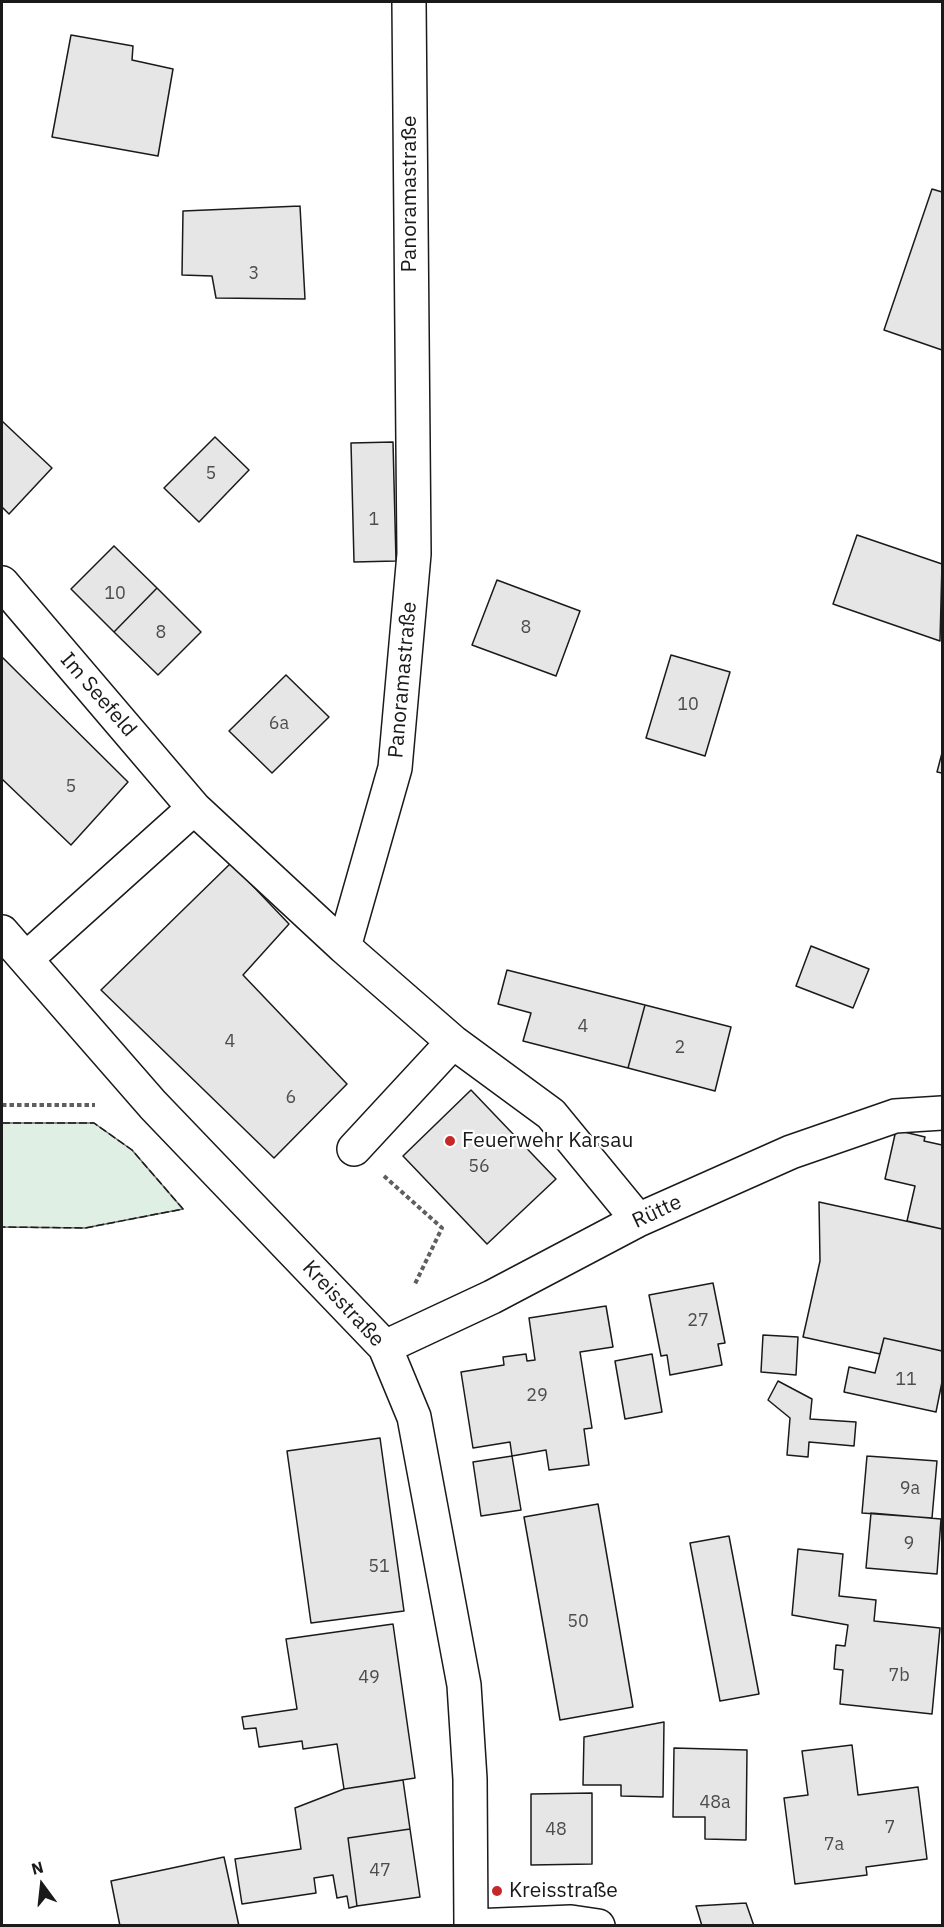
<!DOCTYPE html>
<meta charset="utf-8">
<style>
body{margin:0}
#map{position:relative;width:944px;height:1927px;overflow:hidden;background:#fff;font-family:"IBM Plex Sans",sans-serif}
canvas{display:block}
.frame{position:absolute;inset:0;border:3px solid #1a1a1a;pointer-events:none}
.north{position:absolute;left:12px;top:1855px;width:60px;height:60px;-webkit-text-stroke:4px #fff;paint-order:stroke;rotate:345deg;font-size:16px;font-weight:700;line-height:24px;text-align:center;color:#1a1a1a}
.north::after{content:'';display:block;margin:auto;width:21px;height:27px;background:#1a1a1a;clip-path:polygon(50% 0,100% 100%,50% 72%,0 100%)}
</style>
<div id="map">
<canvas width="944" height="1927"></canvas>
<div class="frame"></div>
<div class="north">N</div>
</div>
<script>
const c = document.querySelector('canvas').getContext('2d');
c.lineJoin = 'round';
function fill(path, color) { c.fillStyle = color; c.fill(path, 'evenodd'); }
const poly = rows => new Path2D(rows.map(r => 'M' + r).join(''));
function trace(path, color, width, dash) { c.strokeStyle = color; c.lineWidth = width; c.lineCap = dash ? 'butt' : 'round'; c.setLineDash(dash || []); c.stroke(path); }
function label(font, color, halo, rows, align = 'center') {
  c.font = font + ' "IBM Plex Sans",sans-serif'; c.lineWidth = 4.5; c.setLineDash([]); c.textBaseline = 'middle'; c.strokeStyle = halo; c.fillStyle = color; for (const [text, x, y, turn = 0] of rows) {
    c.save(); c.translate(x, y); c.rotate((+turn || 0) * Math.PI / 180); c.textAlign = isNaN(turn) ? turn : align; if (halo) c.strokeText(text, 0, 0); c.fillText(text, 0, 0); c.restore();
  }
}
const green = poly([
 [2,1123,94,1123,132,1150,183,1209,85,1228,2,1227,2,1123]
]);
const building = poly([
 [71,35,133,46,132,60,173,69,158,156,52,137,71,35],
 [932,189,942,192,942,350,884,330,932,189],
 [300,206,305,299,216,298,212,276,182,275,183,211,300,206],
 [2,421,52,468,9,514,2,507,2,421],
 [215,437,249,470,199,522,164,488,215,437],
 [393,442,396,561,354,562,351,443,393,442],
 [857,535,942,564,940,641,833,604,857,535],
 [114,546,157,588,114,632,71,589,114,546],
 [497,580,580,611,556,676,472,645,497,580],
 [157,588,201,632,158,675,114,632,157,588],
 [671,655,730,672,705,756,646,738,671,655],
 [2,657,128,782,71,845,2,779,2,657],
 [286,675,329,717,272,773,229,731,286,675],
 [942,753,942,773,937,772,942,753],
 [231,863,289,924,243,975,347,1084,274,1158,101,990,231,863],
 [811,946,869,969,853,1008,796,986,811,946],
 [507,970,645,1005,628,1068,523,1041,531,1013,498,1004,507,970],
 [645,1005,731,1027,715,1091,628,1068,645,1005],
 [471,1090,556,1179,487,1244,403,1156,471,1090],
 [896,1130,925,1137,924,1141,942,1145,942,1229,907,1221,915,1186,885,1179,896,1130],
 [819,1202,942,1229,942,1351,884,1338,880,1354,803,1337,820,1261,819,1202],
 [713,1283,725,1343,718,1344,722,1365,670,1375,667,1355,661,1356,649,1295,713,1283],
 [606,1306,613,1347,580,1352,592,1428,584,1429,589,1465,549,1470,546,1450,512,1456,510,1442,473,1448,461,1372,504,1365,503,1357,526,1354,527,1361,535,1360,529,1318,606,1306],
 [763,1335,798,1337,796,1375,761,1372,763,1335],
 [884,1338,942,1351,942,1382,936,1412,844,1392,849,1367,875,1373,884,1338],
 [652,1354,662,1412,625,1419,615,1361,652,1354],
 [778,1381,812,1399,810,1419,856,1422,854,1446,809,1442,808,1457,787,1455,790,1418,768,1400,778,1381],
 [380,1438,404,1611,311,1623,287,1451,380,1438],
 [512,1456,521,1510,481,1516,473,1462,512,1456],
 [867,1456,937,1461,932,1518,862,1513,867,1456],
 [598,1504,633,1707,560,1720,524,1517,598,1504],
 [871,1513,941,1519,937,1574,866,1568,871,1513],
 [729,1536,759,1694,720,1701,690,1543,729,1536],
 [798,1549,843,1554,839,1596,876,1600,874,1621,940,1628,932,1714,840,1704,843,1670,834,1669,836,1645,845,1646,848,1625,792,1615,798,1549],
 [393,1624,415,1778,344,1789,337,1744,303,1749,302,1741,259,1747,256,1728,244,1729,242,1717,297,1709,286,1639,393,1624],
 [664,1722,663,1797,621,1796,621,1785,583,1785,584,1737,664,1722],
 [852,1745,858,1795,918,1787,927,1859,866,1867,867,1875,795,1884,784,1798,808,1795,802,1751,852,1745],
 [674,1748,747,1750,746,1840,705,1839,705,1817,673,1817,674,1748],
 [403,1780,410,1829,348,1838,357,1906,349,1908,347,1896,337,1898,333,1875,314,1878,316,1893,242,1904,235,1859,301,1849,295,1808,344,1789,403,1780],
 [592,1793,592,1864,531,1865,531,1794,592,1793],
 [410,1829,420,1897,357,1906,348,1838,410,1829],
 [224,1857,239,1926,120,1926,111,1881,224,1857],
 [746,1903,754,1926,702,1926,696,1906,746,1903]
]);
const path = poly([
 [2,1105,95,1105],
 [384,1176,442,1228,415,1284]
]);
const minor = poly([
 [2,583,194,808,344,947,453,1042,551,1114,638,1220],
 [2,932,153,1105,385,1347,414,1417,464,1685,470,1779,471,1926],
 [344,947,395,768,414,554,409,2],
 [26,959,194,808],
 [354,1149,453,1042],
 [385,1347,492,1297,638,1220,791,1152,895,1116,942,1113],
 [473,1926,571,1922,598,1926]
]);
const fence = poly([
 [2,1123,94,1123,132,1150,183,1209,85,1228,2,1227]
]);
const markers = [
 [450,1141,6,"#c62828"],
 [497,1891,6,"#c62828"]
];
const numberNames = [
 ["3",254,274],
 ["5",211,474],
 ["1",374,520],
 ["10",115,594],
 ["8",526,628],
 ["8",161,633],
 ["10",688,705],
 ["6a",279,724],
 ["5",71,787],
 ["4",583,1027],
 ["4",230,1042],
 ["2",680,1048],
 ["6",291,1098],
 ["56",479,1167],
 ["27",698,1321],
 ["11",906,1380],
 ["29",537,1396],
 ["9a",910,1489],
 ["9",909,1544],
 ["51",379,1567],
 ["50",578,1622],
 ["7b",899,1676],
 ["49",369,1678],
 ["48a",715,1803],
 ["7",890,1828],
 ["48",556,1830],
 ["7a",834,1845],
 ["47",380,1871]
];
const streetNames = [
 ["Panoramastraße",410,194,-90],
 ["Panoramastraße",403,680,-85],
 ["Im Seefeld",98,695,49],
 ["Rütte",657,1212,-25],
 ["Kreisstraße",343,1304,47]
];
const poiNames = [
 ["Feuerwehr Karsau",462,1141],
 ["Kreisstraße",509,1891]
];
fill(green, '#e0efe3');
trace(green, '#6a6a6a', 1.5);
fill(building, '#e6e6e6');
trace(building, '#1a1a1a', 1.5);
trace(minor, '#1a1a1a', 36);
trace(path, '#5f5f5f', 4, [4.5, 3]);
trace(minor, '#fff', 33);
trace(fence, '#1a1a1a', 1.5, [8, 3]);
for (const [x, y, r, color] of markers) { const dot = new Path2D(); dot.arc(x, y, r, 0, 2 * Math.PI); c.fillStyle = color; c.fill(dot); trace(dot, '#fff', 2); }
label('18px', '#4d4d4d', null, numberNames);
label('21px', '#1a1a1a', '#fff', streetNames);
label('21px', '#1a1a1a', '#fff', poiNames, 'left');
</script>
